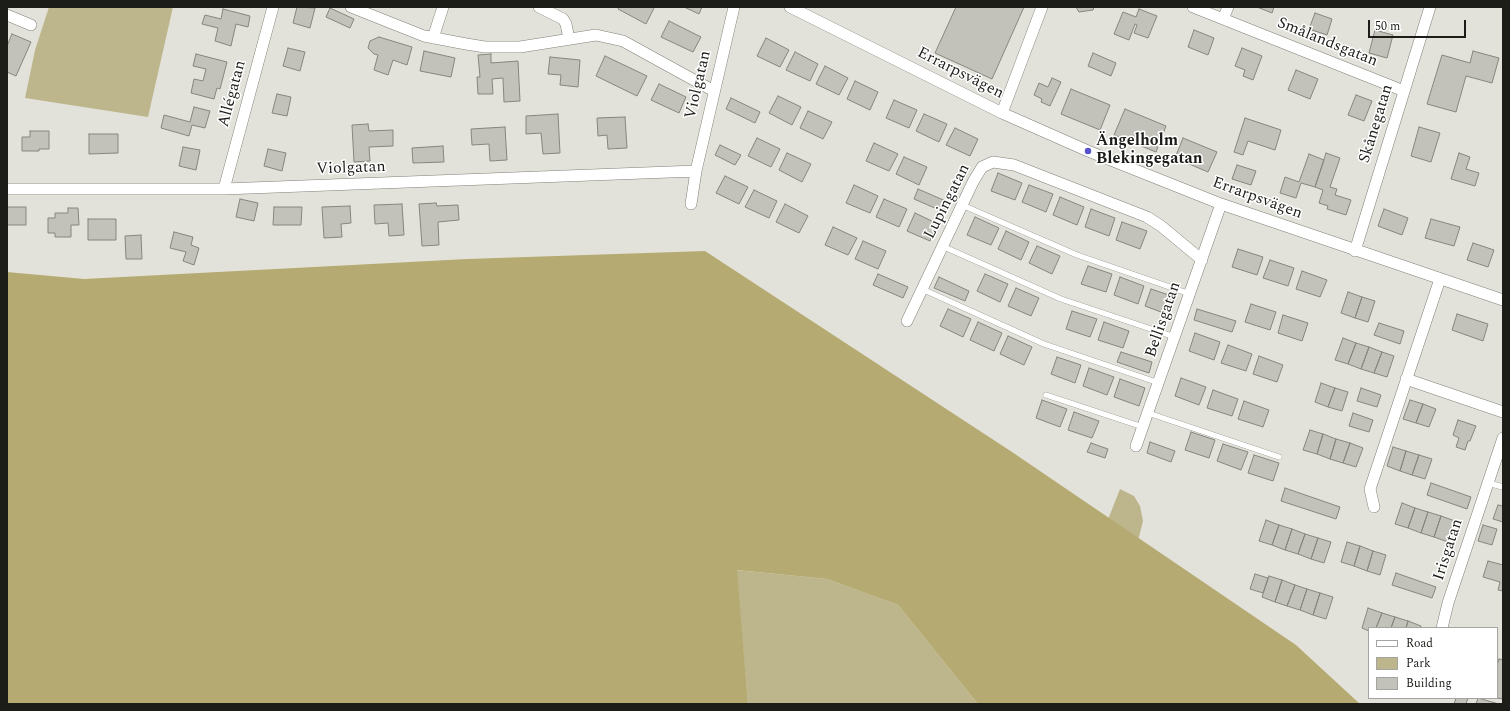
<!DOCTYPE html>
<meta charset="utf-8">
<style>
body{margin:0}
#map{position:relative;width:1510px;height:711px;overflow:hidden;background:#e3e2da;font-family:Spectral,serif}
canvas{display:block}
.frame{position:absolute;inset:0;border:8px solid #1c1c19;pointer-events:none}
.legend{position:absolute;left:1368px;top:627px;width:130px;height:72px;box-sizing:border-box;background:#fff;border:1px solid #a4a4a3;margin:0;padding:5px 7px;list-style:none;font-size:12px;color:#1c1c19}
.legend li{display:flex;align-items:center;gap:8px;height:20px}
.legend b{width:20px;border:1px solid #a4a4a3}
.scale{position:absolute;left:1368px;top:20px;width:98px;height:18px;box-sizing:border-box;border:2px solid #1c1c19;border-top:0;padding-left:5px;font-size:12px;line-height:14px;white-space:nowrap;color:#1c1c19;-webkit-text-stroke:3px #fff;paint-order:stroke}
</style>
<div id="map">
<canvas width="1510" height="711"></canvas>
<div class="frame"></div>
<ul class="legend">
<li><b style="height:5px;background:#fff"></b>Road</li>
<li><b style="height:11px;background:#bdb68d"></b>Park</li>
<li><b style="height:11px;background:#c3c2ba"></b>Building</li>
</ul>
<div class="scale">50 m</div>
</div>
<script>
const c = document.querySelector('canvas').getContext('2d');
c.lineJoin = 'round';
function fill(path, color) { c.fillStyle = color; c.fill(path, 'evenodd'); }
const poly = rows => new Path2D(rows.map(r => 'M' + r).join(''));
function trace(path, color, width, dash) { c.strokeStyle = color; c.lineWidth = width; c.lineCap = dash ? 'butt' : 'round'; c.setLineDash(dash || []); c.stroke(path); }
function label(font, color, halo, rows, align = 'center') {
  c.font = font + ' Spectral,serif'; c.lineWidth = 3; c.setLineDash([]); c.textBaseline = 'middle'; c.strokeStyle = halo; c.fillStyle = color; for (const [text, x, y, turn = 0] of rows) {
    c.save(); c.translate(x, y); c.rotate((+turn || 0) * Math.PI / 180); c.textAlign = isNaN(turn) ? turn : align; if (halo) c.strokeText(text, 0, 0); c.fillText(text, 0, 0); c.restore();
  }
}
const green = poly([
 [49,7,173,7,148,117,25,98,35,50],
 [1120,489,1134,496,1140,506,1143,521,1138,541,1107,522],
 [736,570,827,579,898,605,978,704,748,704]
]);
const forest = poly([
 [705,251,1012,452,1296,645,1360,704,978,704,898,605,827,579,737,570,748,704,7,704,7,272,84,279,467,259]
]);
const building = poly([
 [297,7,315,8,310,28,293,23,297,7],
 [619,7,653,7,654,8,646,24,618,9,619,7],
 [684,7,702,7,699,14,684,7],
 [956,7,1024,7,992,79,935,53,956,7],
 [1076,7,1094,7,1093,10,1079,12,1076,7],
 [1257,7,1274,7,1272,13,1257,7],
 [330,8,354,19,350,28,326,17,330,8],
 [223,9,250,16,248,27,236,24,231,46,215,41,218,28,202,24,205,15,221,19,223,9],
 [1139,9,1157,16,1148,38,1134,33,1137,25,1135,24,1129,40,1114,34,1123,12,1136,17,1139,9],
 [1315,13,1332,19,1327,35,1309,29,1315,13],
 [669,21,701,37,693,52,661,37,669,21],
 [1194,30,1214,38,1208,55,1188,47,1194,30],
 [1375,30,1393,35,1387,58,1369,53,1375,30],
 [12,34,31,42,16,76,7,72,7,46,12,34],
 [379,37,412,47,407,65,393,60,388,75,374,70,378,55,374,54,368,48,370,41,379,37],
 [766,38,789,50,780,67,757,56,766,38],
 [288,48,305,52,300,71,283,66,288,48],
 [1242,48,1262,56,1253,80,1243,76,1245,70,1235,66,1242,48],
 [424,51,455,58,451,77,420,71,424,51],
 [1473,51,1499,58,1492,83,1466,76,1456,112,1427,104,1442,55,1470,63,1473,51],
 [795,52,818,64,810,81,786,70,795,52],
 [1093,53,1116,63,1111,76,1088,66,1093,53],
 [196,54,227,62,220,89,217,88,214,99,191,93,194,79,203,81,206,69,193,66,196,54],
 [491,54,491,63,518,61,520,101,504,102,503,78,492,79,493,94,478,94,477,77,480,77,478,55,491,54],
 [605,56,647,76,637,96,596,76,605,56],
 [550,57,580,60,578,87,560,85,561,75,548,74,550,57],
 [825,66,848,78,839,95,816,84,825,66],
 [1296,70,1318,79,1310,99,1288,90,1296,70],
 [1052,78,1061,82,1050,106,1041,102,1042,99,1034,95,1039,83,1048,87,1052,78],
 [855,81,878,92,870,110,847,99,855,81],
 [659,84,686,97,679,113,651,100,659,84],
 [1071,89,1110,105,1100,130,1061,114,1071,89],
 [277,94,291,97,287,116,272,113,277,94],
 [1356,95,1372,101,1364,121,1348,115,1356,95],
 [778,96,801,107,792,125,769,113,778,96],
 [731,98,760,112,755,123,726,109,731,98],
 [894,100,917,110,909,128,886,118,894,100],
 [194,107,210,111,205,128,192,125,189,136,161,128,164,115,190,122,194,107],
 [1125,109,1166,126,1156,152,1114,135,1125,109],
 [808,111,832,122,823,139,800,128,808,111],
 [558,114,560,153,543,154,541,133,526,134,526,116,558,114],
 [924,114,947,124,939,142,916,131,924,114],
 [625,117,627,148,608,149,607,135,598,136,597,118,625,117],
 [1245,118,1281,130,1275,150,1248,141,1243,155,1234,152,1245,118],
 [368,124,369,131,393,130,393,146,369,147,370,161,354,162,352,125,368,124],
 [505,127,507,160,490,161,489,144,472,145,471,129,505,127],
 [1419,127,1440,133,1431,162,1411,156,1419,127],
 [955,128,978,139,970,156,946,145,955,128],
 [30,131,49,131,49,149,39,149,39,151,22,151,22,137,30,137,30,131],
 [89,134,118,134,118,153,89,154,89,134],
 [757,138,780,149,771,167,748,156,757,138],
 [1183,138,1217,152,1208,172,1175,158,1183,138],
 [874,143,898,154,889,171,866,161,874,143],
 [720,145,741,155,735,165,715,155,720,145],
 [443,146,444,162,413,163,412,148,443,146],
 [183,147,200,150,196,170,179,166,183,147],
 [268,149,286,153,282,171,264,166,268,149],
 [787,153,811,164,802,182,779,170,787,153],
 [1326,153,1340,158,1330,187,1337,189,1335,195,1351,200,1346,215,1327,209,1328,206,1319,203,1323,190,1315,187,1326,153],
 [1459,153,1470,157,1466,169,1479,173,1475,186,1451,179,1459,153],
 [1309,154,1324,160,1315,187,1301,183,1296,198,1280,193,1285,177,1299,182,1309,154],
 [904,157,927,167,919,185,896,174,904,157],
 [1237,165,1256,171,1251,185,1232,179,1237,165],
 [998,173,1022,183,1015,200,991,191,998,173],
 [725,176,748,187,739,204,716,193,725,176],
 [854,185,878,196,870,213,846,203,854,185],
 [1029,185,1053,194,1046,212,1022,202,1029,185],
 [918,189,948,202,944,212,914,199,918,189],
 [754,190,777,201,769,218,745,207,754,190],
 [1060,197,1084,207,1077,225,1053,215,1060,197],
 [240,199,258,203,254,221,236,217,240,199],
 [884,199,907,209,899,227,876,217,884,199],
 [436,203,437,206,458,205,459,220,438,222,439,245,422,246,419,204,436,203],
 [402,204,404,235,389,236,388,223,375,224,374,205,402,204],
 [785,204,808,216,799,233,776,222,785,204],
 [350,206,351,223,341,224,342,237,324,238,322,207,350,206],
 [7,207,26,207,26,225,7,225,7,207],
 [274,207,302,207,301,225,273,225,274,207],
 [68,208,78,208,79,225,71,225,71,237,55,237,55,233,48,233,48,218,55,218,55,213,68,213,68,208],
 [1091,209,1115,218,1109,236,1085,227,1091,209],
 [1384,209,1408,218,1402,235,1378,226,1384,209],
 [915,213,938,224,930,241,907,231,915,213],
 [975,217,999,228,991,245,967,235,975,217],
 [88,219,116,219,116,240,88,240,88,219],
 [1431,219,1460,227,1454,246,1425,238,1431,219],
 [1122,222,1147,231,1140,249,1116,240,1122,222],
 [833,227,857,238,848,255,825,245,833,227],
 [1006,231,1029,242,1021,260,998,249,1006,231],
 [174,232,193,237,191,245,199,248,194,265,183,261,186,252,170,248,174,232],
 [141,235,142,259,126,259,125,236,141,235],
 [863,241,886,251,878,269,855,259,863,241],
 [1473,243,1494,250,1488,267,1467,260,1473,243],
 [1037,246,1060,256,1052,274,1029,263,1037,246],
 [1238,249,1263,257,1257,275,1232,267,1238,249],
 [1270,260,1294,268,1288,286,1263,278,1270,260],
 [1088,266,1112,274,1106,292,1081,284,1088,266],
 [1302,271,1327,280,1320,297,1296,289,1302,271],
 [878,274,908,287,903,298,873,285,878,274],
 [985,274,1008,284,1000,302,977,291,985,274],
 [939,277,969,291,965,301,934,288,939,277],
 [1120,277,1144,286,1138,304,1114,295,1120,277],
 [1016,288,1039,298,1031,316,1008,306,1016,288],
 [1151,289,1175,297,1169,315,1145,306,1151,289],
 [1348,292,1362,297,1355,318,1341,313,1348,292],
 [1362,297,1375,301,1368,322,1355,318,1362,297],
 [1251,304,1276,312,1270,330,1245,322,1251,304],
 [948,309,971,319,963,337,940,326,948,309],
 [1197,309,1236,321,1232,332,1194,320,1197,309],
 [1072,311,1097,319,1090,337,1066,329,1072,311],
 [1457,314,1488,324,1483,341,1452,330,1457,314],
 [1283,315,1308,323,1302,341,1278,333,1283,315],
 [978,322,1002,333,994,351,970,340,978,322],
 [1104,322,1129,331,1123,348,1098,340,1104,322],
 [1379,323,1404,331,1400,344,1374,335,1379,323],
 [1195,333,1220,342,1214,360,1189,351,1195,333],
 [1008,336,1032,347,1024,365,1000,354,1008,336],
 [1343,338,1356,343,1348,364,1335,360,1343,338],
 [1356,343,1369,347,1361,369,1348,364,1356,343],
 [1228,345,1252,354,1246,371,1221,363,1228,345],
 [1369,347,1382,352,1374,373,1361,369,1369,347],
 [1121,352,1152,362,1149,373,1117,362,1121,352],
 [1382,352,1394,356,1387,377,1374,373,1382,352],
 [1259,356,1283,365,1277,382,1253,374,1259,356],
 [1057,357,1081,365,1075,383,1051,374,1057,357],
 [1089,368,1114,377,1107,395,1083,386,1089,368],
 [1181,378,1206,387,1199,405,1175,396,1181,378],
 [1120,379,1145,388,1139,406,1114,397,1120,379],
 [1321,383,1335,388,1328,407,1315,402,1321,383],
 [1335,388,1348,392,1342,411,1328,407,1335,388],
 [1361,388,1381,395,1377,407,1357,401,1361,388],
 [1213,390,1238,399,1232,416,1207,408,1213,390],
 [1042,400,1067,409,1060,427,1036,418,1042,400],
 [1410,400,1423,404,1416,423,1403,419,1410,400],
 [1244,401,1269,410,1263,427,1238,419,1244,401],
 [1423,404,1436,409,1429,427,1416,423,1423,404],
 [1074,412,1099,421,1092,438,1068,430,1074,412],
 [1353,413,1373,420,1369,432,1349,426,1353,413],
 [1458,420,1476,426,1470,441,1468,441,1465,450,1456,447,1459,438,1453,435,1458,420],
 [1310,430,1323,434,1317,454,1303,450,1310,430],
 [1191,432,1215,440,1209,458,1185,450,1191,432],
 [1323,434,1336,439,1330,459,1317,454,1323,434],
 [1336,439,1350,443,1343,463,1330,459,1336,439],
 [1150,442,1175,451,1171,462,1147,453,1150,442],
 [1091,443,1108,449,1105,458,1087,452,1091,443],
 [1350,443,1363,448,1356,467,1343,463,1350,443],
 [1223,444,1248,452,1241,470,1217,461,1223,444],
 [1393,447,1406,451,1400,471,1387,466,1393,447],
 [1406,451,1419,455,1412,475,1400,471,1406,451],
 [1254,455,1279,463,1273,481,1248,473,1254,455],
 [1419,455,1432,459,1425,479,1412,475,1419,455],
 [1431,483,1471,497,1467,509,1427,495,1431,483],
 [1285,488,1340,507,1336,519,1281,501,1285,488],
 [1402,503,1415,508,1408,528,1395,524,1402,503],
 [1498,505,1503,506,1503,522,1493,519,1498,505],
 [1415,508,1428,512,1421,533,1408,528,1415,508],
 [1428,512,1441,516,1434,537,1421,533,1428,512],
 [1441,516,1455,521,1448,542,1434,537,1441,516],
 [1266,520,1279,525,1272,545,1259,541,1266,520],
 [1279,525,1292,529,1285,550,1272,545,1279,525],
 [1483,525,1497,529,1492,545,1478,541,1483,525],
 [1292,529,1305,534,1298,554,1285,550,1292,529],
 [1305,534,1318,538,1311,559,1298,554,1305,534],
 [1318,538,1331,542,1324,563,1311,559,1318,538],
 [1347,542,1360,546,1354,566,1341,562,1347,542],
 [1360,546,1373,551,1367,571,1354,566,1360,546],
 [1373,551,1386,555,1380,575,1367,571,1373,551],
 [1488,561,1503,565,1503,591,1498,590,1500,582,1483,577,1488,561],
 [1396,573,1436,587,1432,598,1392,585,1396,573],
 [1255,574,1268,578,1263,593,1250,589,1255,574],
 [1269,576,1282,580,1275,602,1262,597,1269,576],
 [1282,580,1295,585,1287,606,1275,602,1282,580],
 [1295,585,1307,589,1300,610,1287,606,1295,585],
 [1307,589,1320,593,1313,615,1300,610,1307,589],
 [1320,593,1333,597,1326,619,1313,615,1320,593],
 [1368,608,1382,613,1376,628,1369,628,1369,631,1362,628,1368,608],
 [1382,613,1395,617,1391,628,1376,628,1382,613],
 [1395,617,1408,621,1406,628,1391,628,1395,617],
 [1408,621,1421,626,1421,628,1406,628,1408,621],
 [1499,659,1503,660,1503,699,1497,698,1497,665,1499,659],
 [1456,698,1468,698,1466,704,1454,704,1456,698],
 [1478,698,1499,704,1476,704,1478,698]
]);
const lane = poly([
 [962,205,1077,255,1190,294],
 [942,246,1061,299,1175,337],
 [922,289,1044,344,1159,383],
 [1046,395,1143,427],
 [1148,413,1279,457],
 [1488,483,1503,487]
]);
const street = poly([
 [351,7,424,36,466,44,485,47,520,47,596,35,623,41,714,91],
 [539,7,563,19,566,24,569,39],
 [790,7,1002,113,1088,151,1221,204,1503,300],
 [1193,7,1404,91],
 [7,15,31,25],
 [1223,19,1228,7],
 [433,38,443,7],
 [1002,113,1042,7],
 [7,189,224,189,696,171],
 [224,189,273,7],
 [691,204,696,171,734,7],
 [1355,251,1430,7],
 [907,321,973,182,982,167,993,162,1014,165,1147,217,1161,226,1202,260],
 [1406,379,1503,412],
 [1136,446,1221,204],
 [1374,507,1370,489,1440,279],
 [1442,628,1448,603,1503,438]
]);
const markers = [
 [1088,151,4,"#5753cb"]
];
const streetNames = [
 ["Smålandsgatan",1327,43,22],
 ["Errarpsvägen",960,74,27],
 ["Violgatan",699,85,-77],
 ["Allégatan",233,94,-75],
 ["Skånegatan",1377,124,-73],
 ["Violgatan",351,169,-2],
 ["Errarpsvägen",1257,199,20],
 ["Lupingatan",948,202,-63],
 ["Bellisgatan",1164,320,-71],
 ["Irisgatan",1449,550,-72]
];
const poiNames = [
 ["Ängelholm",1096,142],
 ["Blekingegatan",1096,160]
];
fill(green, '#bdb68d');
fill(forest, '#b5ab72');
fill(building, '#c3c2ba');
trace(building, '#86857e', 1);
trace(lane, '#818079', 6);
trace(street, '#818079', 12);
trace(lane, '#fff', 5.5);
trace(street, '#fff', 11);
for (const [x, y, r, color] of markers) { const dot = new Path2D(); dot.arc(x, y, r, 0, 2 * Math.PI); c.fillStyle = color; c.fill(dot); trace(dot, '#fff', 1.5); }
label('16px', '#1c1c19', '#fff', streetNames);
label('bold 16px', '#1c1c19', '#fff', poiNames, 'left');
</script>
